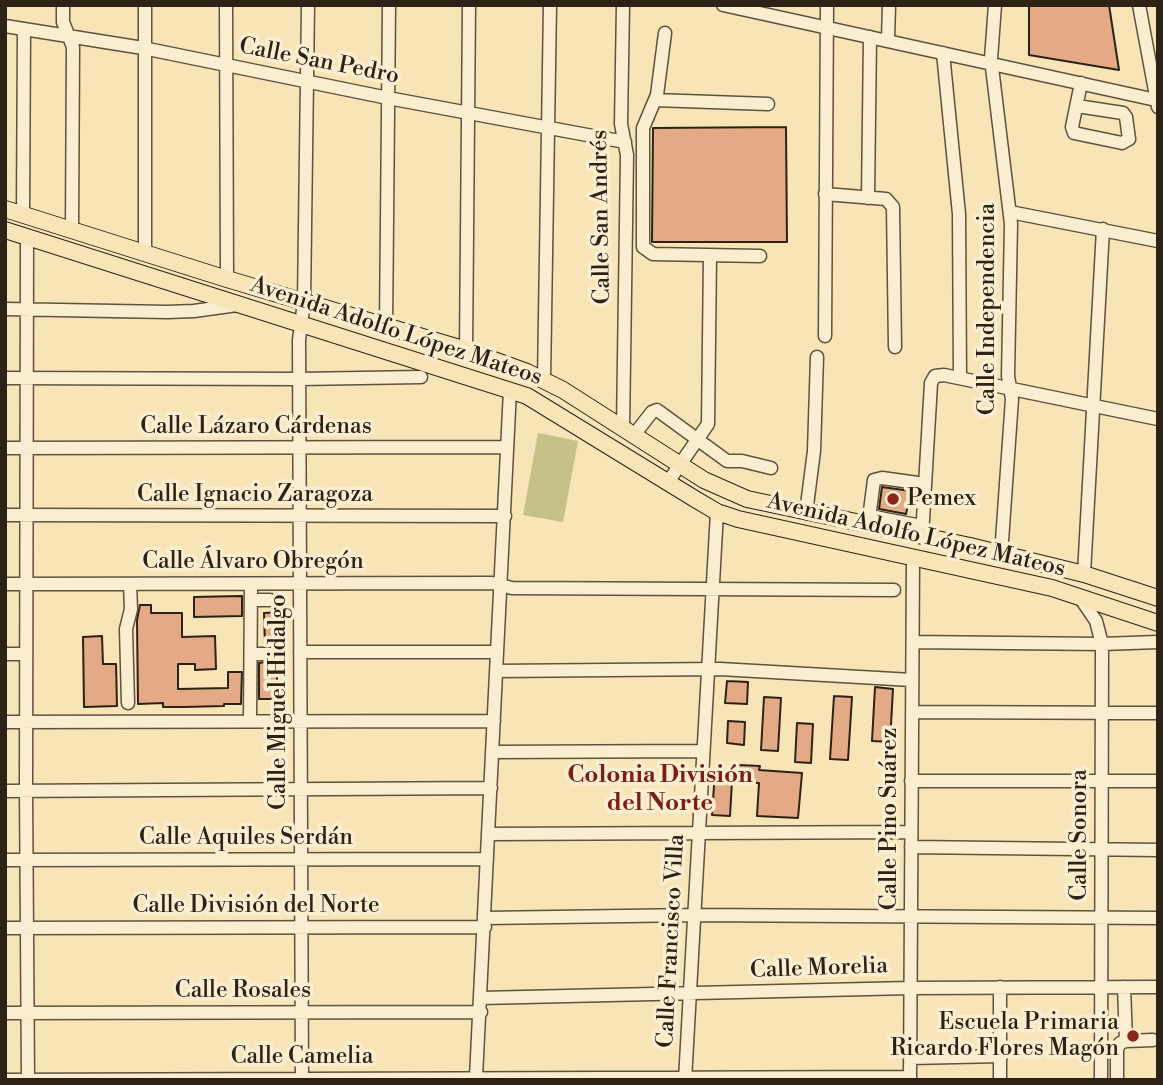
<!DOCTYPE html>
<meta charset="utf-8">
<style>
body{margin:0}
#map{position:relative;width:1163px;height:1085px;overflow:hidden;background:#f7e4b7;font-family:"Libre Bodoni",serif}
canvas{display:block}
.frame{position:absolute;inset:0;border:7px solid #2c2216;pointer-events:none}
</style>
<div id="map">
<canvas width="1163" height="1085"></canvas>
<div class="frame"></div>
</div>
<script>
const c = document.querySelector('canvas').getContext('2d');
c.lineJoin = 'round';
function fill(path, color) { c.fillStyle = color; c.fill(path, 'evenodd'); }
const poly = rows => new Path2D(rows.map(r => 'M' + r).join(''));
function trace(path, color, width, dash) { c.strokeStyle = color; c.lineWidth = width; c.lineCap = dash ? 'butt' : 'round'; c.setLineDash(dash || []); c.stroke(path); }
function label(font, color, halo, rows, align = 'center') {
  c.font = font + ' "Libre Bodoni",serif'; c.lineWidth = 7; c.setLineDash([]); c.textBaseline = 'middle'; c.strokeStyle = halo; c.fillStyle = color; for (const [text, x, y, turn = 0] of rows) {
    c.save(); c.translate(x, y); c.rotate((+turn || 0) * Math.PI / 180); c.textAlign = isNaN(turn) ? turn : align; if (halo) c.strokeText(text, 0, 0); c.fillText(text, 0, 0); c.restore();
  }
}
const green = poly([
 [538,433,578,441,563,522,523,515]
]);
const building = poly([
 [1029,5,1109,5,1119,70,1029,55,1029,5],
 [786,127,787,242,652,242,653,128,786,127],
 [882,487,911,491,906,514,879,509,882,487],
 [242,596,242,616,194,617,194,597,242,596],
 [140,605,151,605,151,613,182,613,182,637,215,636,216,669,195,670,195,664,178,664,178,689,228,688,228,672,242,672,241,704,224,704,224,706,184,707,163,707,163,703,138,704,137,620,140,605],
 [283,612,284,645,276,645,276,647,265,645,264,613,283,612],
 [102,636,103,664,116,664,117,706,84,707,83,637,102,636],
 [277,660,277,699,259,699,259,663,277,660],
 [727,681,748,682,747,704,725,703,727,681],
 [875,687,893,689,890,742,872,741,875,687],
 [834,696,852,697,848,760,830,759,834,696],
 [764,697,781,698,778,751,761,750,764,697],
 [728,721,745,722,744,745,727,743,728,721],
 [797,723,813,724,811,763,795,762,797,723],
 [738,765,760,766,759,770,802,773,798,818,757,816,759,783,732,781,730,816,712,815,715,771,738,773,738,765]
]);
const minor = poly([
 [63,5,63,22,73,47,72,229],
 [145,5,145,253],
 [226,5,227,279],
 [623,5,621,124,627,155,623,428],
 [723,5,1156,100],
 [995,5,991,59,1011,224,1008,376,1012,399,1001,555],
 [1139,5,1158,107],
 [5,26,143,48,388,98,625,142],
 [665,33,657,95,643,128,643,247,653,254,760,256],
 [888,40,889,5],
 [943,53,959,214,960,378],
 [655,100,768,104],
 [1077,106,1123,113,1126,117,1129,139,1122,143,1074,133,1072,127,1081,83],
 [825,194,886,199,893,207,895,347],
 [868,198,870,37],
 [1010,212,1158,241],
 [23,214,24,29],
 [27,236,26,790,28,1080],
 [5,309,167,312,194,311,237,305],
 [386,328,389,5],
 [825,336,827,5],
 [466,350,469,5],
 [5,378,299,379,421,377],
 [544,380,550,5],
 [634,435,652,412,657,410,727,461,742,461,771,468],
 [5,448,507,447],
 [668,482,708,424,710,256],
 [806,513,814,451,817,357],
 [5,515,505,516],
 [869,516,922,526],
 [868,526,874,480,882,478,925,484],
 [922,537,931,383,935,376,944,375,1158,419],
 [1084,574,1103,229],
 [5,584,492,583,512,588,894,590],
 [1079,596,1096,621,1102,644,1101,1080],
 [251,600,270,600],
 [913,642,1102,644,1158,642],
 [300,652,497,652],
 [5,654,26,654],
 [251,654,271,654],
 [497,671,720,669,912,680],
 [128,703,126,629,131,609,130,584],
 [912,712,1158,713],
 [250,721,251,584],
 [5,722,494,721],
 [492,752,702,751],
 [911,781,1158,781],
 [5,791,491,788],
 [489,834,911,832],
 [911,847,1158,850],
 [5,860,487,859],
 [486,918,694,915,1158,918],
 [5,928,485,927],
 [1000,987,1000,1080],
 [1124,987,1126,1041],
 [481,998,910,988,1158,987],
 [5,1013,481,1012],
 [910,1058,1001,1056],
 [476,1077,510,390],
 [5,1080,910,1077],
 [302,1080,299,340,304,302,308,5],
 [685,1080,717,512],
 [910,1080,913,558],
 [1117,1080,1117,1049,1120,1043,1126,1041,1153,1040]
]);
const major = poly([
 [5,209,227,279,466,350,527,372,563,390,704,480,747,499,970,546,1084,574,1158,598],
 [5,230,527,396,695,499,717,512,738,519,1052,588,1158,623]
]);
const markers = [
 [893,499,7,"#8f2418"],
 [1133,1036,7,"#8f2418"]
];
const streetNames = [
 ["Calle San Pedro",319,62,11],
 ["Calle San Andrés",602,217,-91],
 ["Calle Independencia",988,309,-90],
 ["Avenida Adolfo López Mateos",396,332,18],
 ["Calle Lázaro Cárdenas",256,427],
 ["Calle Ignacio Zaragoza",255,495],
 ["Avenida Adolfo López Mateos",916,536,13],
 ["Calle Álvaro Obregón",253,562],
 ["Calle Miguel Hidalgo",279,702,-90],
 ["Calle Pino Suárez",890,819,-90],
 ["Calle Sonora",1080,835,-90],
 ["Calle Aquiles Serdán",246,838],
 ["Calle División del Norte",256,906],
 ["Calle Francisco Villa",672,941,-87],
 ["Calle Morelia",819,969,-2],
 ["Calle Rosales",243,991],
 ["Calle Camelia",302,1057]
];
const poiNames = [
 ["Pemex",907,499],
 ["Escuela Primaria",1119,1023,"right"],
 ["Ricardo Flores Magón",1119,1049,"right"]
];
const neighbourhoodNames = [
 ["Colonia División",660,776],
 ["del Norte",660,804]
];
fill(green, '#c5c189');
fill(building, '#e3aa85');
trace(building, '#2c2216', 2);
trace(minor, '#5f523e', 15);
trace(major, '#2c2216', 18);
trace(minor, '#faedd0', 12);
trace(major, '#f7e4b7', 16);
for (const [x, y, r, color] of markers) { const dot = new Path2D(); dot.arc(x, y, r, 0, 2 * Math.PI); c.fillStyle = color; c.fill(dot); trace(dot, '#faedd0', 2.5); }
label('23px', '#2c2216', '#faedd0', streetNames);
label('23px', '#2c2216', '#faedd0', poiNames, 'left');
label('bold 24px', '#7a1f14', '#faedd0', neighbourhoodNames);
</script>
